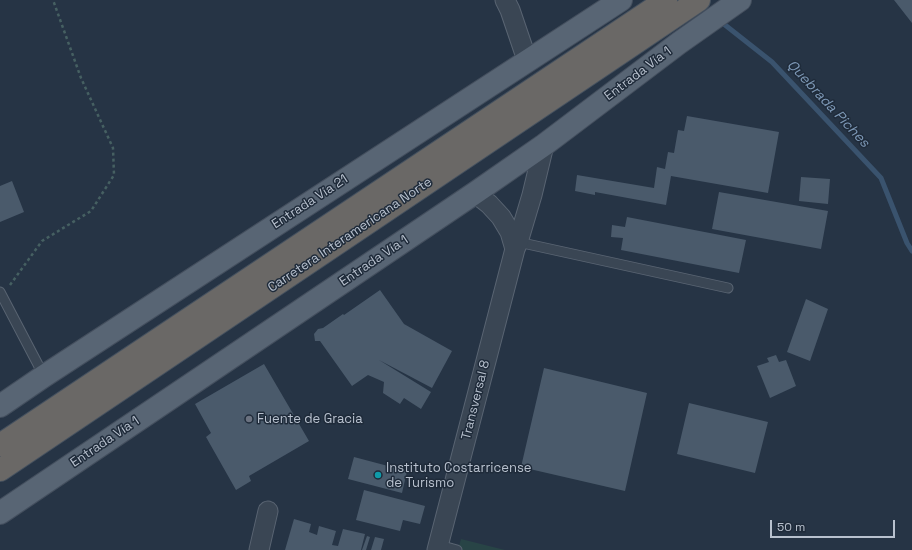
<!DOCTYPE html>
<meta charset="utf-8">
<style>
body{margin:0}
#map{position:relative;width:912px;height:550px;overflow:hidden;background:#263445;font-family:"Space Grotesk",sans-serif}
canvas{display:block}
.scale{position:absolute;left:770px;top:520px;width:125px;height:18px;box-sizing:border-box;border:2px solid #b8c1ce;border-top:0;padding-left:5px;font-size:12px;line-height:14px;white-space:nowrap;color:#b8c1ce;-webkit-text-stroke:3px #1f2b3a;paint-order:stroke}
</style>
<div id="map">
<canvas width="912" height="550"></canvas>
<div class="scale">50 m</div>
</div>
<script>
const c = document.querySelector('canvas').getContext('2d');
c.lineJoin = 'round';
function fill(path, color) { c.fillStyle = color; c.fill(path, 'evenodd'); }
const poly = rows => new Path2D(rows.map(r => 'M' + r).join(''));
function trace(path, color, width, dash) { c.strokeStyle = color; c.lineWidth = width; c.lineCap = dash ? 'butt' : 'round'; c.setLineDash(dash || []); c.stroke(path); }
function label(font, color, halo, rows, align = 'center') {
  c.font = font + ' "Space Grotesk",sans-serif'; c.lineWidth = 3; c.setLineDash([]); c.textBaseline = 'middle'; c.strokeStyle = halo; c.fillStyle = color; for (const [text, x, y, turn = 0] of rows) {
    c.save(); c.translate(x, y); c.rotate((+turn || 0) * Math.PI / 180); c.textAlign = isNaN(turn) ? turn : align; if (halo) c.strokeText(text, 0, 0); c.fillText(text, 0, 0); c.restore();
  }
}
const green = poly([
 [461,539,505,550,458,550]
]);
const stream = poly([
 [720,21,772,62,881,178,907,243,912,251]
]);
const building = poly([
 [894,0,912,0,912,23],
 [687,116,779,132,768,193,671,176,666,205,595,192,595,195,575,191,577,175,654,188,657,167,665,169,668,152,674,153,678,130,684,131],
 [801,177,830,179,828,204,799,201],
 [12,181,24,212,0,222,0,186],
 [719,192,828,211,821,249,712,229],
 [627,217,746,240,739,273,621,250,623,238,611,237,612,225,625,227],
 [380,290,404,324,452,351,432,388,379,360,431,392,421,409,404,398,400,404,383,393,384,382,368,375,352,386,320,341,315,341,314,334,318,329,323,328,343,314,344,315],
 [806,299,828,309,810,361,787,352],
 [776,355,779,362,786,360,796,386,770,398,757,366,769,362,767,358],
 [264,364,309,441,249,476,251,481,236,490,206,437,211,433,195,404],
 [544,368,647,393,625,491,521,467],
 [689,403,768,422,755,473,677,454],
 [354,457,407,471,402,493,348,479],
 [364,490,425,506,420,524,403,520,400,531,356,520],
 [294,519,311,524,309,532,317,535,319,526,336,531,332,545,338,546,343,529,365,534,361,550,285,550],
 [367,536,370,537,366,550,362,550],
 [375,537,384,539,381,550,371,550]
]);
const path = poly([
 [10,285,42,241,91,211,114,175,113,148,81,78,53,0]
]);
const service = poly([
 [518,242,728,288],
 [0,292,44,376],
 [439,545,457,550]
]);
const minor = poly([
 [505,0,510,10,527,60],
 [475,193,489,204,501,217,510,232,515,249],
 [259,550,268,511],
 [437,550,515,249,518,242,532,195,544,145]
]);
const primary = poly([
 [0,406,44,376,621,0],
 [0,513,475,193,544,145,679,43,740,0]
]);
const trunk = poly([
 [0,445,666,0],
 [0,470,699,0]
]);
const markers = [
 [249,419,4,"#6b7280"],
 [378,475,4,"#0f9aa8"]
];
const streetNames = [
 ["Entrada Vía 1",638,74,-37],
 ["Entrada Vía 21",310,202,-33],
 ["Carretera Interamericana Norte",350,235,-34],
 ["Entrada Vía 1",374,261,-34],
 ["Transversal 8",476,400,-76],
 ["Entrada Vía 1",105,442,-34]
];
const poiNames = [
 ["Fuente de Gracia",257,419],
 ["Instituto Costarricense",386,468],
 ["de Turismo",386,483]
];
const waterNames = [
 ["Quebrada Piches",828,104,47]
];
fill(green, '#284446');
trace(stream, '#3a536e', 5);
fill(building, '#4a5a6b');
trace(service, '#596472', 11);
trace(minor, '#596472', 21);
trace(primary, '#444f5e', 24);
trace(trunk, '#45515f', 24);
trace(path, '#466062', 2.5, [3, 3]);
trace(service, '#3a4654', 9);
trace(minor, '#3a4654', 19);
trace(primary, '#586574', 22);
trace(trunk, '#6a6866', 22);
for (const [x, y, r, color] of markers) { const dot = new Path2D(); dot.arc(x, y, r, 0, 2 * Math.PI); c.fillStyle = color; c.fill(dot); trace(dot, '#1f2b3a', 1.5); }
label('13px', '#b8c1ce', '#1f2b3a', streetNames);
label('13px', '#b8c1ce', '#1f2b3a', poiNames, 'left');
label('italic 14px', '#7d98b6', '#1f2b3a', waterNames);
</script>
